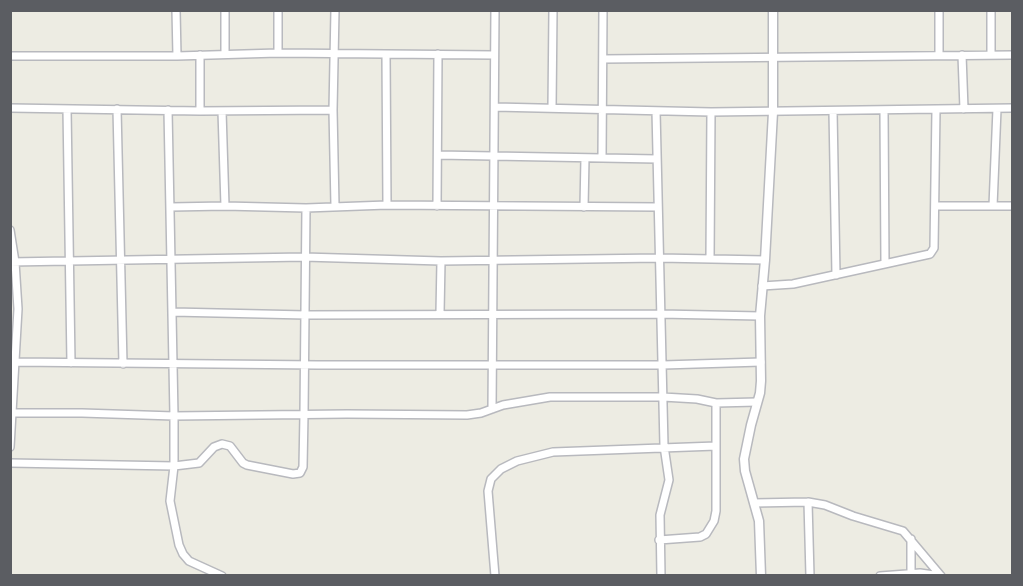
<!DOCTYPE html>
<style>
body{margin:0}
#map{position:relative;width:1023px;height:586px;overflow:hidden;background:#edece3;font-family:Ubuntu,sans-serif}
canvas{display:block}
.frame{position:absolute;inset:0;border:12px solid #5b5d62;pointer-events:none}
</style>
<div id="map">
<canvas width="1023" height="586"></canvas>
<div class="frame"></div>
</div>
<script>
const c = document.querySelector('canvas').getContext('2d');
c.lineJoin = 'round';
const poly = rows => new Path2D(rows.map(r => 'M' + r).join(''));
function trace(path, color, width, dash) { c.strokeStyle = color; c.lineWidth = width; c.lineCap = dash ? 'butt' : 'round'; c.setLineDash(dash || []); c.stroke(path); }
const minor = poly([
 [176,10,177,56],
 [939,10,939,55],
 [278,53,278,10],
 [225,54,225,10],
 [386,54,387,205],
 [962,55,964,109],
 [991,55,991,10],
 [10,56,177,56,278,53,494,55],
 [603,59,1012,55],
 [495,107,711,112,1012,108],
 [10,108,200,111,333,110],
 [552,108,553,10],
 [67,109,71,363],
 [117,109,123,364],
 [168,110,174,416,174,466,170,501,179,545,183,554,189,561,222,576],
 [200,111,200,55],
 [222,111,225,206],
 [656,111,664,446,669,480,660,515,661,576],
 [833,111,836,275],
 [884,111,885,264],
 [438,155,657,159],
 [602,158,603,10],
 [335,206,333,110,335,10],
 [437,206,438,54],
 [936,206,1012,206],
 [993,206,997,109],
 [171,207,225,206,306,208,387,205,658,207],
 [584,207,585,158],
 [10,230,15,262,18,309,10,447],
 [710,259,711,112],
 [10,262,304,257,441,261,659,258,765,260],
 [762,286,793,284,930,254,934,248,936,110],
 [173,312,306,315,660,314,760,316],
 [440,313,441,261],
 [15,362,318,365,663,365,761,362],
 [492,409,495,10],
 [12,413,82,413,174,416,347,414,467,415,481,413,503,405,550,397,663,397,697,399,716,403,757,402],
 [10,463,174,466,199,463,214,447,222,444,230,446,243,463,247,465,293,474,300,473,303,467,304,414,306,208],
 [808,502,810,576],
 [754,503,808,502,825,505,853,516,903,531,941,576],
 [911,539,911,576],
 [659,540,700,537,706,534,714,521,716,511,716,403],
 [495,576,488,491,491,479,501,469,517,461,553,452,716,446],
 [880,576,920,573,941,576]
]);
const tertiary = poly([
 [761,576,759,521,745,471,744,459,751,425,760,393,761,381,760,316,765,260,773,112,773,10]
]);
trace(minor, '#b8b9be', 10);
trace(tertiary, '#b8b9be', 11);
trace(minor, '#fff', 7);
trace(tertiary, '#fff', 8);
</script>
